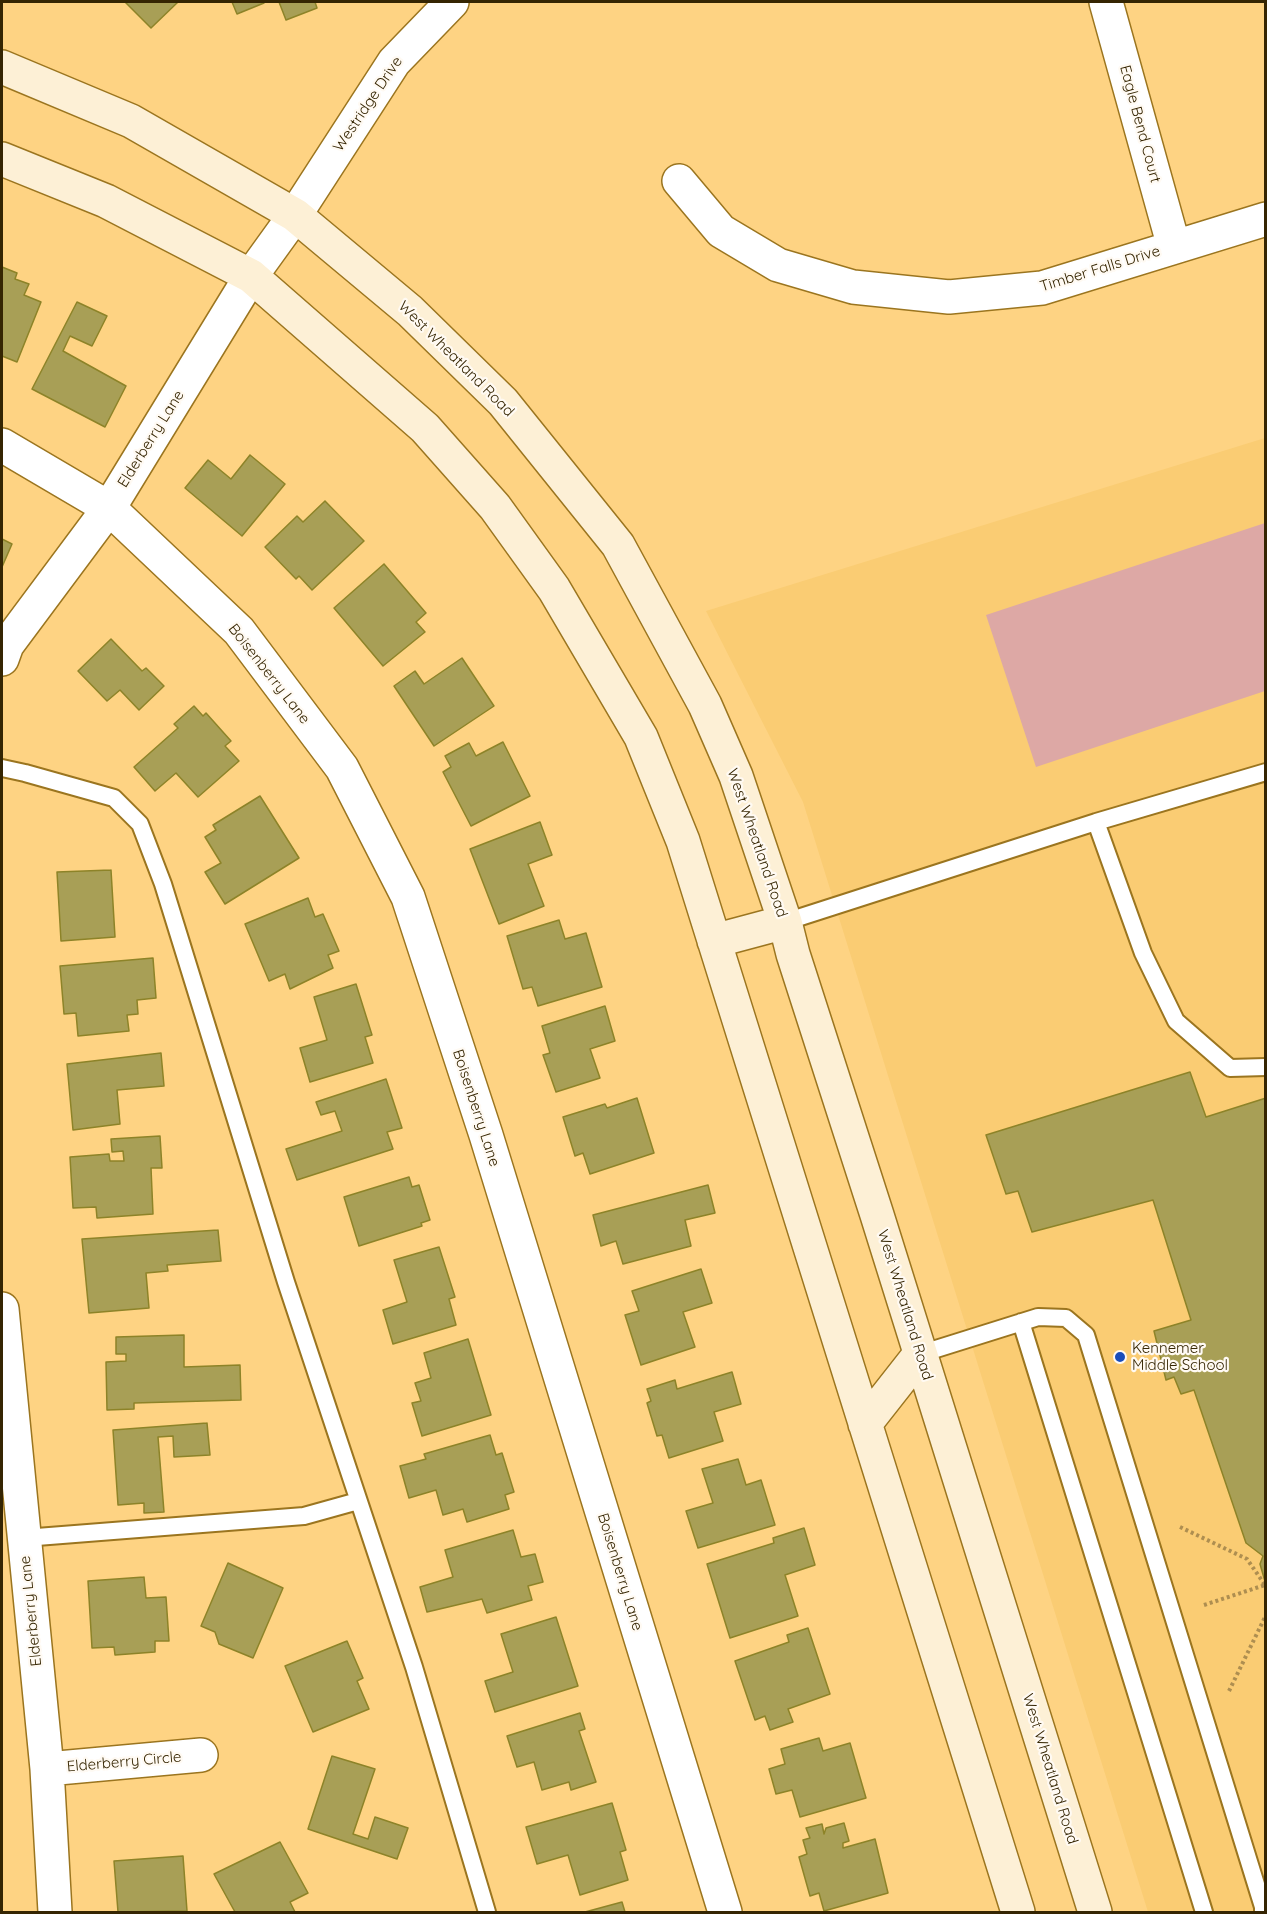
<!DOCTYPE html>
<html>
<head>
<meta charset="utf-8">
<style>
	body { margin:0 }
	#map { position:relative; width:1267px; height:1914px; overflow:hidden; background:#fed383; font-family:Quicksand,sans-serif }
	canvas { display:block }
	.frame { position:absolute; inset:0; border:3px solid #352502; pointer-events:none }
</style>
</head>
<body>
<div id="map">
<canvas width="1267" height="1914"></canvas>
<div class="frame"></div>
</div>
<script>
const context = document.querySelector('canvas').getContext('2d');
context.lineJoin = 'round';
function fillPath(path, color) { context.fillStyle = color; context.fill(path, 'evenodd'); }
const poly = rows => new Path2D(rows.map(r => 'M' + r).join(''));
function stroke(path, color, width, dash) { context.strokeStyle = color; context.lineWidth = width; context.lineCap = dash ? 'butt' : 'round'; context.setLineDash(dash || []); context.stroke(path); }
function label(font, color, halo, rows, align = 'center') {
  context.font = font + ' Quicksand,sans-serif'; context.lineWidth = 4.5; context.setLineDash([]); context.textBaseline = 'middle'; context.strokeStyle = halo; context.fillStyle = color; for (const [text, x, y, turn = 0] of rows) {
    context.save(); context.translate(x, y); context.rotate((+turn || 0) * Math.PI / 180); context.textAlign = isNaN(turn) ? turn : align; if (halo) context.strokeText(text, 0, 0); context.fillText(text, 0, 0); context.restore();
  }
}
const built = poly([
	[1265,438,1265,1912,1148,1912,803,802,706,611]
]);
const green = poly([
	[1265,523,1265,691,1036,767,986,615]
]);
const building = poly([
	[125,2,178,2,151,28,125,2],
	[232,2,263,2,264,3,237,14,232,2],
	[279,2,315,2,317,8,286,20,279,2],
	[2,267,17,273,15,279,29,284,24,295,41,302,17,362,2,356,2,267],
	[77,302,107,316,92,346,70,336,63,351,126,386,105,427,32,389,77,302],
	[250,455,285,484,242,536,185,488,208,460,231,479,250,455],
	[325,501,364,541,312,590,299,576,296,579,265,547,297,516,303,522,325,501],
	[2,539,12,544,2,567,2,539],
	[384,564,426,613,416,622,425,632,383,666,334,608,384,564],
	[111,639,142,671,146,668,164,686,139,710,120,690,107,701,78,671,111,639],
	[462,658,494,706,434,746,394,686,415,671,424,684,462,658],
	[194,706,203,716,206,713,231,741,225,746,239,761,198,797,176,773,155,791,134,767,178,728,174,724,194,706],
	[503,742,530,796,471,826,443,772,451,767,445,756,469,743,476,756,503,742],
	[260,796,299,858,225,904,205,872,221,863,205,837,216,830,213,825,260,796],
	[540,822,552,855,528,864,544,906,499,924,470,849,540,822],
	[111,870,115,937,61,941,57,872,111,870],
	[308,898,315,917,323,914,339,951,328,955,333,968,290,989,285,974,269,981,245,924,308,898],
	[559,920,565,939,586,933,602,987,538,1006,532,987,523,989,507,936,559,920],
	[153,958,156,998,137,1000,138,1014,127,1015,129,1031,78,1036,76,1013,64,1014,60,966,153,958],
	[356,984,372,1035,365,1037,373,1063,310,1082,300,1048,327,1040,314,997,356,984],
	[605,1006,615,1041,590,1049,600,1078,556,1092,543,1055,550,1053,542,1026,605,1006],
	[161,1053,164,1086,117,1090,120,1124,73,1130,67,1064,161,1053],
	[1190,1072,1206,1117,1266,1098,1266,1585,1260,1564,1263,1556,1246,1543,1194,1390,1181,1394,1174,1377,1166,1380,1154,1331,1191,1320,1153,1200,1032,1232,1018,1191,1006,1194,986,1135,1190,1072],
	[386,1079,402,1128,387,1132,393,1149,297,1180,286,1149,342,1131,335,1111,321,1115,316,1102,386,1079],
	[637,1098,654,1153,590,1174,583,1153,575,1156,563,1117,605,1104,607,1108,637,1098],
	[160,1136,162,1168,151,1168,153,1214,97,1218,96,1207,73,1208,70,1157,109,1154,110,1161,124,1161,123,1151,112,1152,111,1139,160,1136],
	[409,1177,412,1187,419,1185,430,1220,421,1223,422,1226,359,1246,344,1197,409,1177],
	[708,1185,715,1213,685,1220,691,1246,623,1264,616,1241,601,1246,593,1215,708,1185],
	[218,1230,221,1261,167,1265,168,1271,146,1273,149,1308,89,1313,82,1239,218,1230],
	[439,1247,455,1297,449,1299,456,1325,393,1344,383,1310,407,1302,394,1260,439,1247],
	[701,1269,712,1303,683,1312,695,1347,641,1365,625,1315,639,1311,632,1291,701,1269],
	[184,1335,184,1367,240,1365,241,1400,134,1403,134,1409,107,1410,106,1362,126,1361,126,1354,116,1354,116,1337,184,1335],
	[468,1339,491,1415,422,1436,412,1403,421,1401,415,1383,431,1378,424,1353,468,1339],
	[732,1372,741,1404,714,1412,723,1441,669,1458,662,1435,657,1436,647,1403,651,1401,647,1389,675,1380,677,1389,732,1372],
	[207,1423,210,1455,174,1457,173,1436,158,1437,164,1512,144,1513,144,1503,118,1505,113,1430,207,1423],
	[490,1435,496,1455,502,1453,514,1492,505,1495,509,1509,467,1522,463,1509,443,1515,436,1490,409,1498,400,1466,426,1459,424,1454,490,1435],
	[738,1459,746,1485,761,1480,775,1525,698,1548,686,1511,713,1503,702,1469,738,1459],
	[804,1528,815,1565,785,1575,798,1616,730,1638,707,1564,774,1543,773,1538,804,1528],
	[513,1530,521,1557,535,1554,543,1582,528,1586,532,1600,487,1613,482,1599,427,1612,420,1587,453,1577,445,1550,513,1530],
	[228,1563,283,1588,253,1658,219,1644,215,1632,201,1626,228,1563],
	[144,1577,146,1598,166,1597,169,1641,155,1641,155,1652,115,1655,114,1647,92,1648,88,1581,144,1577],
	[556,1617,578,1686,495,1712,485,1681,513,1672,501,1634,556,1617],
	[808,1628,830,1694,788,1709,793,1722,770,1730,765,1716,755,1720,735,1661,789,1642,787,1635,808,1628],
	[347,1641,363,1678,357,1681,369,1709,313,1732,285,1666,347,1641],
	[580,1713,585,1729,579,1731,596,1782,571,1790,569,1782,542,1790,534,1762,517,1767,507,1736,580,1713],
	[819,1738,823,1751,850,1743,866,1798,800,1817,792,1790,776,1794,769,1769,785,1764,781,1749,819,1738],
	[332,1756,375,1769,353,1834,368,1839,375,1817,408,1828,397,1859,308,1829,332,1756],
	[612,1803,626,1850,620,1852,628,1880,580,1895,568,1855,537,1864,526,1827,612,1803],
	[844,1823,849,1841,843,1843,843,1848,875,1839,888,1893,824,1911,819,1893,810,1896,799,1857,807,1854,803,1840,810,1838,806,1828,822,1824,824,1834,826,1828,844,1823],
	[280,1842,308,1893,290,1902,295,1912,235,1912,214,1874,280,1842],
	[183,1856,187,1911,118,1912,114,1861,183,1856],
	[622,1902,625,1912,585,1912,622,1902]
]);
const path = poly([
	[1180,1527,1247,1559,1265,1585,1266,1588],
	[1204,1605,1265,1585],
	[1229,1691,1266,1615]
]);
const lane = poly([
	[2,768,25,773,114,798,140,824,163,884,286,1282,414,1667,487,1912],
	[1096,822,1143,953,1176,1021,1230,1068,1266,1067],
	[785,922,1096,822,1266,772],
	[1021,1322,1204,1912],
	[920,1354,1038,1317,1066,1318,1086,1335,1263,1907,1263,1912],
	[24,1538,304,1516,358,1501]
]);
const street = poly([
	[1106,2,1174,247],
	[679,181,721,231,778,265,853,287,949,297,1042,288,1266,219],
	[2,445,109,508,239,631,342,768,408,897,486,1135,725,1912],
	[2,659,7,645,109,508,251,276,295,215,394,62,452,2],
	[2,1309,47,1769,55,1912],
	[47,1769,201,1755]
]);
const secondary = poly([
	[2,67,131,121,295,215,410,311,503,402,618,545,705,705,736,776,785,922,793,954,877,1215,1095,1912],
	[2,159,106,201,251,276,425,428,495,507,554,589,641,737,683,841,1018,1912],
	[714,941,785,922],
	[865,1424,920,1354]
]);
const markers = [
	[1120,1357,6,"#194dba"]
];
const streetNames = [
	["Westridge Drive",368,104,-56],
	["Eagle Bend Court",1140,124,75],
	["Timber Falls Drive",1100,269,-17],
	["West Wheatland Road",456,359,45],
	["Elderberry Lane",151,439,-58],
	["Boisenberry Lane",269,674,52],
	["West Wheatland Road",757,843,71],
	["Boisenberry Lane",476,1108,72],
	["West Wheatland Road",905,1305,73],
	["Boisenberry Lane",620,1572,73],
	["Elderberry Lane",31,1611,-96],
	["Elderberry Circle",124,1762,-5],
	["West Wheatland Road",1050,1769,73]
];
const poiNames = [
	["Kennemer",1132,1348],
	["Middle School",1132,1365]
];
fillPath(built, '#facc73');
fillPath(green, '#dda8a5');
fillPath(building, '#a89f56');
stroke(building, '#8d8328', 1.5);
stroke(lane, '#9b751f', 20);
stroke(street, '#9b751f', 36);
stroke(secondary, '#9b751f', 36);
stroke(path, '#ae8e50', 4, [3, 3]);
stroke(lane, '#fff', 16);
stroke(street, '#fff', 33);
stroke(secondary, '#fdf0d6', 33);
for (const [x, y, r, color] of markers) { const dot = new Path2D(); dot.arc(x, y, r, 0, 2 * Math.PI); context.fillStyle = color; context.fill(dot); stroke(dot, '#fffaf3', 2); }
label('15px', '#352502', '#fffaf3', streetNames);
label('15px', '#352502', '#fffaf3', poiNames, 'left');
</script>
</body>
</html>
